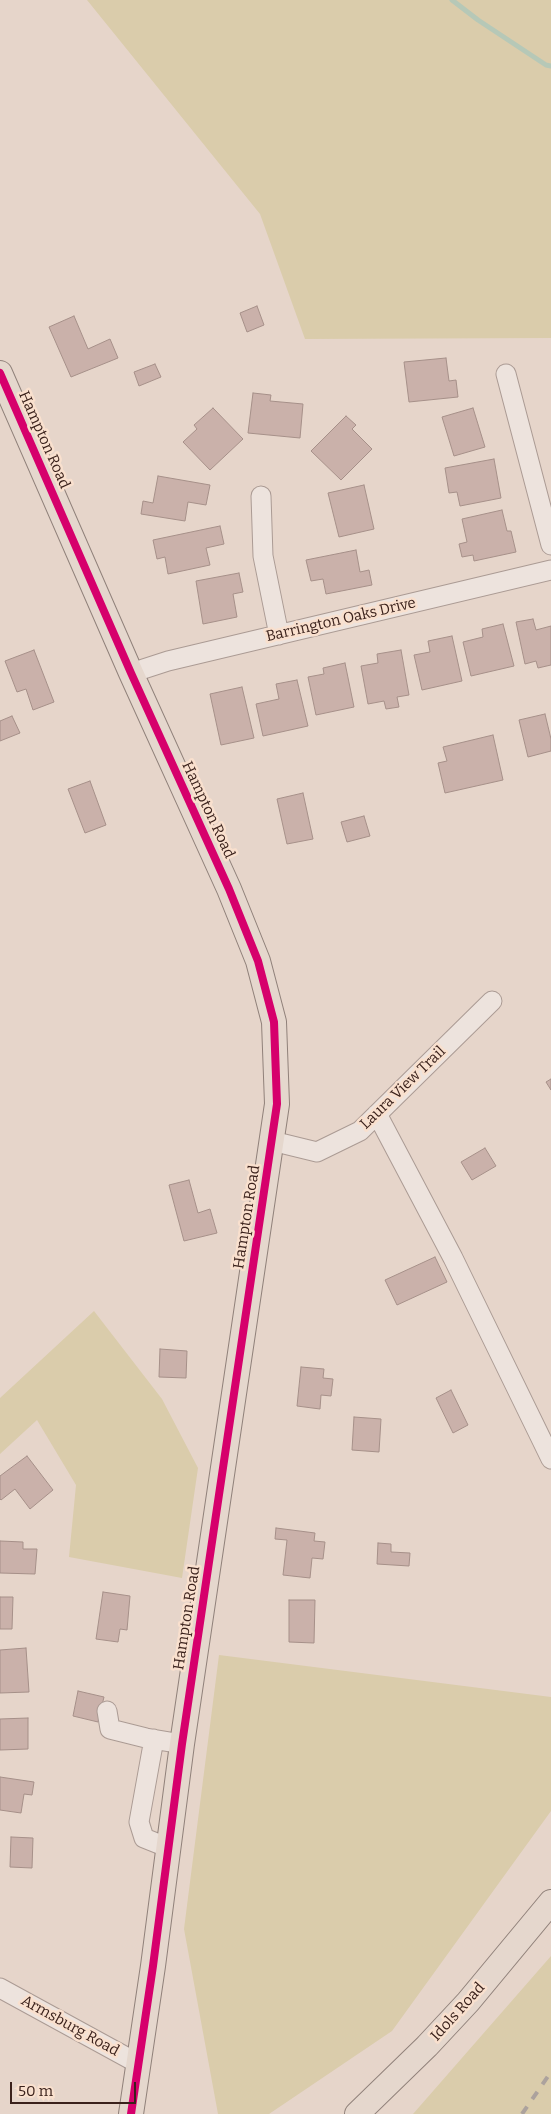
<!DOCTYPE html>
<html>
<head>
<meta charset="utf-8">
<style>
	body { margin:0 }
	#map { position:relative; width:551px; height:2114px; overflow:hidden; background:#e6d5ca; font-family:Bitter,serif }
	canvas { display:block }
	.scale { position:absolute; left:10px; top:2082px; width:126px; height:22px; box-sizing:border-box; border:2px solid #3a211b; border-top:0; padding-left:6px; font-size:15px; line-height:18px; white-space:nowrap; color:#3a211b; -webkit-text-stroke:4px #f9e0ce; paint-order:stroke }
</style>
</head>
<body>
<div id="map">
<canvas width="551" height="2114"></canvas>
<div class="scale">50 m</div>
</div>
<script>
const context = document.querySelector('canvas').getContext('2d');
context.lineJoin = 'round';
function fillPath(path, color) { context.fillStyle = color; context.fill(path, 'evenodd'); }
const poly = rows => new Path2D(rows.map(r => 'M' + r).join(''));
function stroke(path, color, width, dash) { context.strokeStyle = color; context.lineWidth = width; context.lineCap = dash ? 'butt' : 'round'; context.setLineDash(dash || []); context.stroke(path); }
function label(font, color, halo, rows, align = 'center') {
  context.font = font + ' Bitter,serif'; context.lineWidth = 5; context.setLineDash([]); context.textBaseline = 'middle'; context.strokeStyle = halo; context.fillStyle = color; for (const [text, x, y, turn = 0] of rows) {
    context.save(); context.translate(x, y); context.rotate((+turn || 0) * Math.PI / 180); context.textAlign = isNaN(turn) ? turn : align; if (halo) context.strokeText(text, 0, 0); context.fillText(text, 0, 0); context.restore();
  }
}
const green = poly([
	[87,0,551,0,551,338,305,339,260,214],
	[94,1311,162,1399,198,1468,182,1578,69,1557,76,1485,37,1420,0,1454,0,1398],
	[219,1655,551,1697,551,1811,392,2031,269,2114,218,2114,184,1929],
	[551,1956,551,2114,413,2114]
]);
const stream = poly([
	[452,0,478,20,546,65,551,66]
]);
const building = poly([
	[257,306,264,325,247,332,240,313,257,306],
	[74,316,88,349,110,339,118,358,71,377,49,327,74,316],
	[446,358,449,381,456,380,458,397,409,402,404,362,446,358],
	[155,364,161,377,139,386,134,372,155,364],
	[253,393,271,395,270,401,303,404,300,438,248,433,253,393],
	[213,408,243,439,210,470,183,442,197,429,194,425,213,408],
	[473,408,485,447,454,456,442,417,473,408],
	[346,416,356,425,352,429,372,449,341,480,311,451,346,416],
	[494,459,501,498,460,506,457,492,449,493,445,468,494,459],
	[158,476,210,485,206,505,188,502,185,521,141,514,143,501,153,503,158,476],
	[364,485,374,529,339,537,328,493,364,485],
	[502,510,507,531,511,531,516,552,474,561,473,555,462,557,459,544,467,542,462,519,502,510],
	[220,526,224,544,206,548,210,565,168,574,165,557,157,559,153,540,220,526],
	[356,550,360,572,369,570,372,585,326,594,323,579,311,581,306,560,356,550],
	[239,573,243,592,233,594,237,617,203,624,196,581,239,573],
	[533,619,536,630,551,626,551,665,538,668,536,661,525,664,516,622,533,619],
	[503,624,514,666,471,676,463,642,483,637,482,629,503,624],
	[452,636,462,681,422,690,414,655,430,652,428,641,452,636],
	[34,650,54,702,33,710,26,689,17,692,5,661,34,650],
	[401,650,409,695,397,697,399,707,386,709,384,701,368,704,361,666,378,663,377,654,401,650],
	[345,663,354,707,316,715,308,677,324,674,323,668,345,663],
	[297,680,308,726,263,736,256,704,279,699,276,684,297,680],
	[242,687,254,738,221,745,210,694,242,687],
	[545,714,551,739,551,751,528,757,519,720,545,714],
	[12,716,20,733,0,741,0,721,12,716],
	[493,735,503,780,445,793,438,763,447,761,443,747,493,735],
	[90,781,106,825,85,833,68,789,90,781],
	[303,793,313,839,287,844,277,799,303,793],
	[364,816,370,836,347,842,341,822,364,816],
	[551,1079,551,1090,546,1082,551,1079],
	[485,1148,496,1166,472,1180,461,1162,485,1148],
	[189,1180,198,1213,210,1209,217,1233,184,1241,169,1185,189,1180],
	[435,1257,447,1282,397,1305,385,1280,435,1257],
	[160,1349,187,1351,186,1378,159,1377,160,1349],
	[301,1367,324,1369,323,1378,333,1379,331,1396,321,1395,320,1409,297,1406,301,1367],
	[451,1390,468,1425,453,1433,436,1398,451,1390],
	[354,1417,381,1419,379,1452,352,1450,354,1417],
	[27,1456,53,1490,30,1509,15,1489,1,1500,0,1499,0,1476,27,1456],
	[276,1528,315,1533,314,1541,325,1542,323,1559,312,1558,310,1578,283,1575,287,1540,275,1539,276,1528],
	[0,1541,23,1542,23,1549,37,1549,35,1574,0,1573,0,1541],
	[378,1543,391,1544,391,1552,410,1553,409,1566,377,1564,378,1543],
	[103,1592,130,1596,127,1630,120,1629,118,1642,96,1639,103,1592],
	[0,1597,13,1597,12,1629,0,1629,0,1597],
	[289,1600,315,1600,314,1643,289,1642,289,1600],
	[26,1648,29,1692,0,1693,0,1650,26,1648],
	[78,1691,104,1697,98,1722,73,1716,78,1691],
	[28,1718,28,1749,0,1750,0,1719,28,1718],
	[0,1777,34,1782,32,1795,24,1794,21,1813,0,1810,0,1777],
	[11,1837,33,1838,32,1868,10,1867,11,1837]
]);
const minor = poly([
	[506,374,551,545],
	[261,496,263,556,279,635],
	[131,673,168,661,551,570],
	[377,1114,453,1258,551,1459],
	[272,1141,317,1152,360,1131,492,1001],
	[107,1711,110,1729,146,1738,182,1744],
	[154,1739,139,1822,144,1838,169,1848],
	[0,1988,139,2064]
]);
const major = poly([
	[0,373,131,673,229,889,258,961,274,1022,277,1104,182,1744,153,1966,131,2114],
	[357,2114,427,2046,468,2002,551,1902]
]);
const rail = poly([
	[522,2114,551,2072]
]);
const cycleway = poly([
	[0,373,131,673,229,889,258,961,274,1022,277,1104,182,1744,153,1966,131,2114]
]);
const streetNames = [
	["Hampton Road",44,440,66],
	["Barrington Oaks Drive",341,620,-13],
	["Hampton Road",208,810,65],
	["Laura View Trail",403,1088,-44],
	["Hampton Road",247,1217,-81],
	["Hampton Road",187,1618,-81],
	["Idols Road",458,2012,-48],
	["Armsburg Road",70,2026,29]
];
fillPath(green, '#daccab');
stroke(stream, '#b6c8b7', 5);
fillPath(building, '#cab1aa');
stroke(building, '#a69089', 1);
stroke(minor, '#ab9b94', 21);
stroke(major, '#90817a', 26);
stroke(minor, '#ede3dd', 19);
stroke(major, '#e5d7cd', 24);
stroke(rail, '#aca29d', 4, [9, 9]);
stroke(cycleway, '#d6006c', 8);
label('15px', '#3a211b', '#f9e0ce', streetNames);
</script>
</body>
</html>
